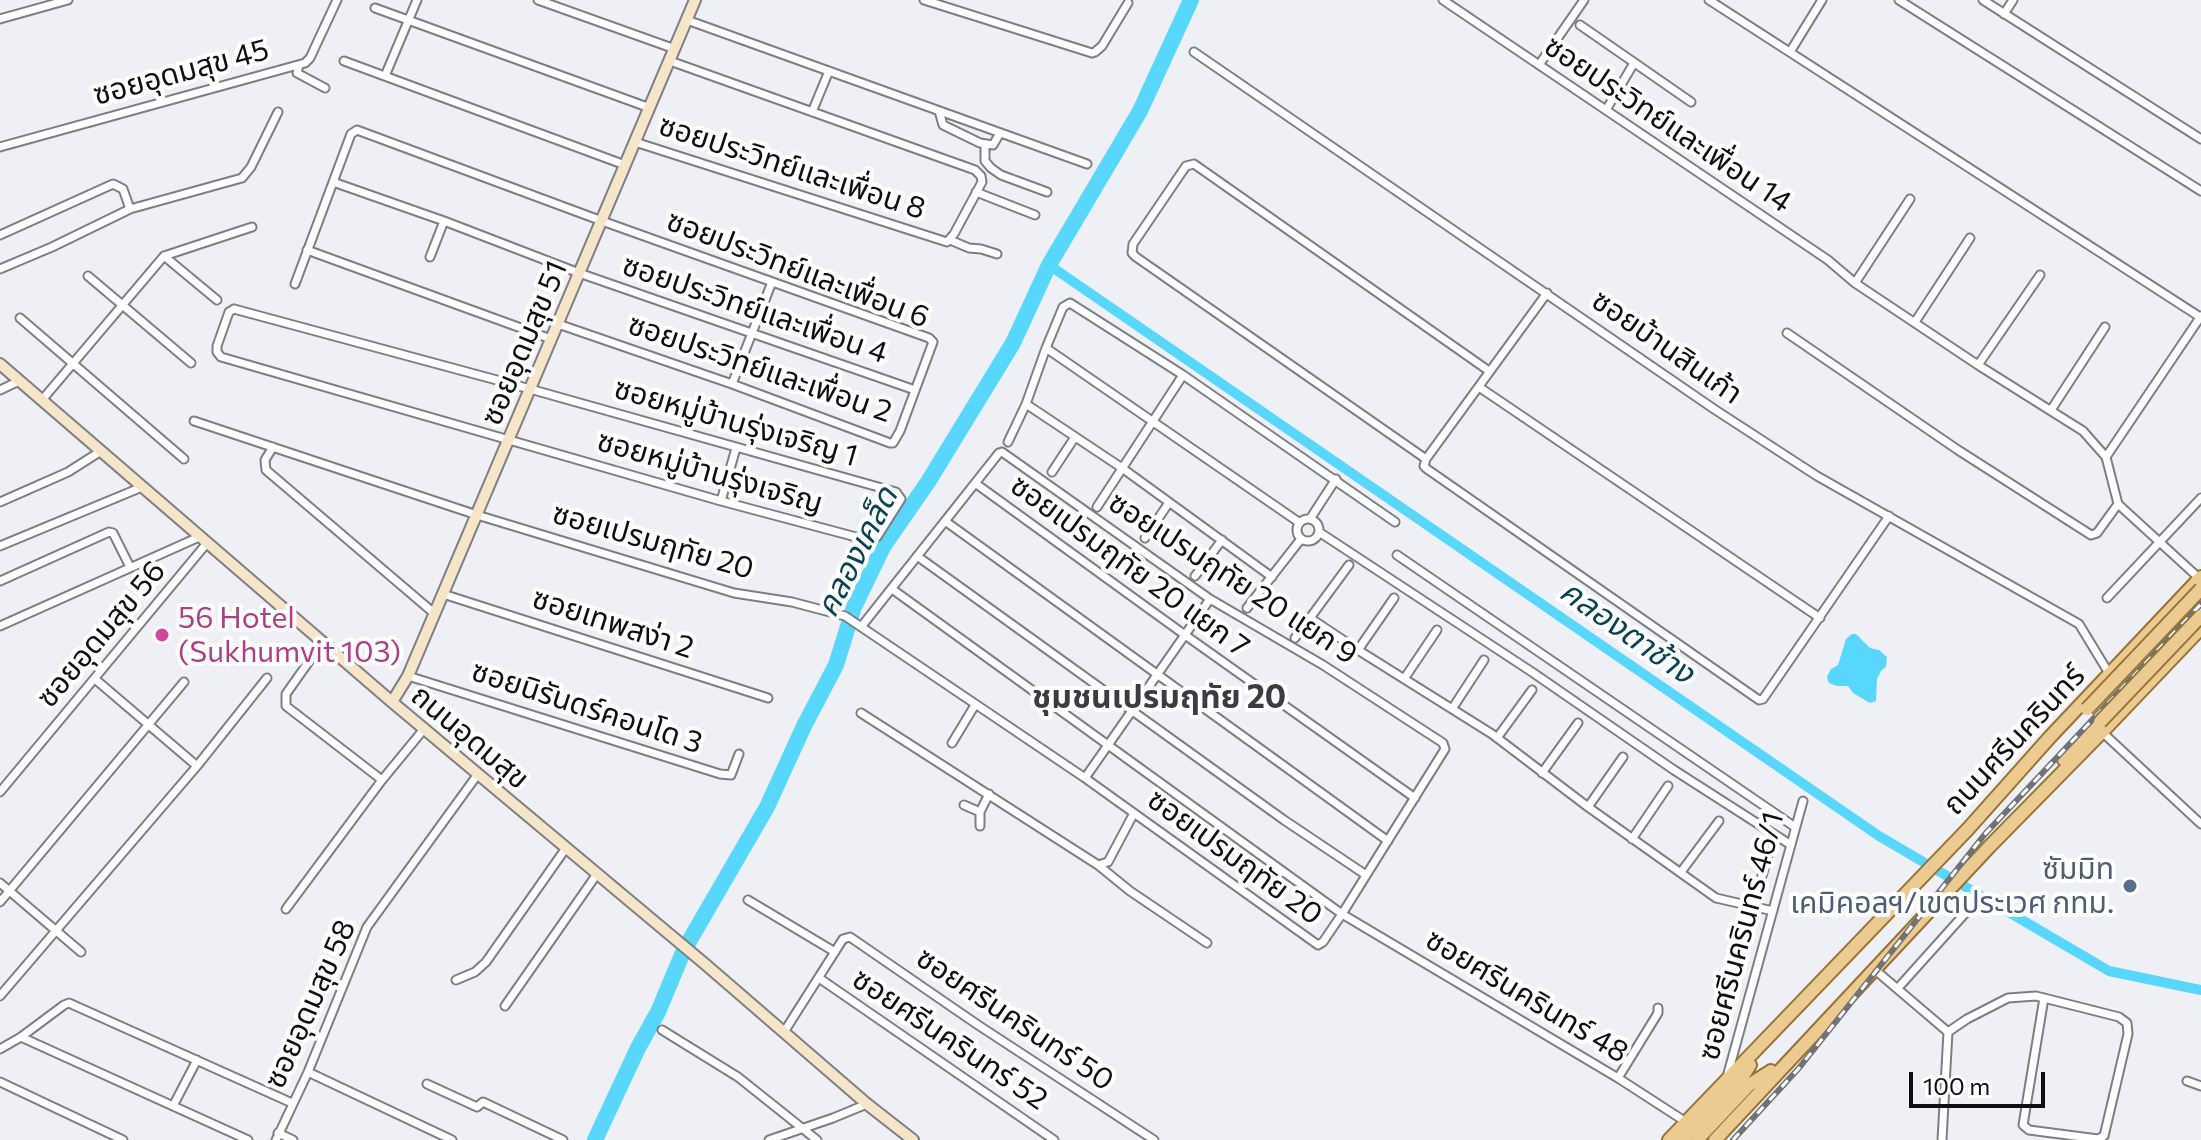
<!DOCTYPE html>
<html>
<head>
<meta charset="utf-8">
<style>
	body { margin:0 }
	#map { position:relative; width:2201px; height:1140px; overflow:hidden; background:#eef0f5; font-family:Commissioner,sans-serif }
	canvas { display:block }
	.scale { position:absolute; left:1909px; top:1072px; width:136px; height:36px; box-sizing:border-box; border:4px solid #0f0f11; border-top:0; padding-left:10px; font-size:24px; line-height:28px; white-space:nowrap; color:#0f0f11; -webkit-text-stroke:6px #fff; paint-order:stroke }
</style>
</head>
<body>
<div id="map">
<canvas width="2201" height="1140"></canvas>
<div class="scale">100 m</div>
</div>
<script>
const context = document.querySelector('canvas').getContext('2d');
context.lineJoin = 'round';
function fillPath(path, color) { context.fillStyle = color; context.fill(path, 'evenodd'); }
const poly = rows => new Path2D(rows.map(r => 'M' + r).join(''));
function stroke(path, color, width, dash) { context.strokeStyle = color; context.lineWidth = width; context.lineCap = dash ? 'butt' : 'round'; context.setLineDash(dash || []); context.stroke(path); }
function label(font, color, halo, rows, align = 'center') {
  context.font = font + ' Commissioner,"Noto Sans Thai",sans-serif'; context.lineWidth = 8; context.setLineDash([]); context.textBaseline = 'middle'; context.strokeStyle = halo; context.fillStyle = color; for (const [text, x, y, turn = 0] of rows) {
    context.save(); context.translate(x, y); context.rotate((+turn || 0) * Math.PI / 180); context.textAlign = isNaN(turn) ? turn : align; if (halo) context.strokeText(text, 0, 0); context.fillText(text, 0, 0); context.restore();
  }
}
const water = poly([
	[1852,634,1856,634,1870,648,1879,650,1887,657,1886,667,1881,671,1877,679,1876,701,1870,703,1853,693,1848,686,1837,686,1829,683,1827,677,1831,669,1838,665,1846,639]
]);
const canal = poly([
	[1049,265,1879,836,2109,971,2201,990]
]);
const river = poly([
	[595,1140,638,1048,658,1012,684,950,767,807,804,726,836,665,854,607,883,547,928,482,1013,343,1049,265,1140,111,1191,0]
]);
const street = poly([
	[538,0,675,49],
	[924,0,1092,53,1095,52,1102,46,1128,3],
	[1443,0,1828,260,1855,283,1978,365,2083,431,2106,457,2118,504,2200,579],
	[1709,0,2200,317],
	[1899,0,2201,191],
	[1983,0,2201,139],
	[375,8,650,108],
	[2004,14,2013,0],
	[0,19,68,0],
	[687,20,1087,164],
	[1580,25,1691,102],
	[1194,52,1714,409,1817,476,2079,624,2110,675],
	[1790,52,1822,0],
	[344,61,625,165],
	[299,65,297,73,325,88],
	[1539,65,1584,0],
	[385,76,417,0],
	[1606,110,1634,63],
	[939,111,943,125,980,143,993,145,1000,133],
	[812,112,829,71],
	[635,142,947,242,954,234,982,182,981,176,975,170,670,61],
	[985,145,985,161,991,168,1001,175,1047,192],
	[0,147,305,63,310,58,337,0],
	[333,182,444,221,579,273,915,390],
	[976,192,1035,215],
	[0,235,113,184,123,189,130,209],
	[950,240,969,248,981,249,997,254],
	[307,250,551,339],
	[164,256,217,300],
	[430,257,444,221],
	[0,269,52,247,130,209,242,178,251,167,278,112],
	[88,276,191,363],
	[1855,283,1910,199],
	[295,284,351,134,357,130,602,221,929,338,933,342,900,431,893,443,890,443,732,384,558,324],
	[234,309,530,389,896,492,901,499,877,537,871,541,721,501,221,357,217,352,217,346,229,312,234,309],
	[20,318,184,459],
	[1915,322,1970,238],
	[1787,333,1958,450,2091,535,2097,533,2118,504],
	[1046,348,1300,523],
	[1978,365,2040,275],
	[1489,371,1194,164,1186,166,1133,244,1132,253,1136,257,1426,459,1424,466,1427,469,1759,700,1763,699,1889,516],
	[732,384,772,282],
	[1479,387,1820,618],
	[0,390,19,381],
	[42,400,164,256,252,227],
	[1026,404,1122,468,1272,577],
	[2051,410,2105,327],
	[194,421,477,515,734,593,792,602,845,616,1085,778,1318,945,1323,942,1342,914,1445,749,1443,743,1323,665,1210,599,1002,452,999,453,861,627],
	[1008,442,1026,404,1046,348,1063,307,1070,303,1183,375,1395,522],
	[273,447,265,460,266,470,435,614],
	[2106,457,2201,316],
	[1426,459,1547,293],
	[1052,472,1075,437],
	[975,483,1185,635,1415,798],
	[721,501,736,448],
	[0,502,68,472,101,451],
	[1097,507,1183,375],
	[1310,519,1336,479],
	'1297 530a11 11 0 1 1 22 0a11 11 0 1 1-22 0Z',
	[945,521,1388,841],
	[1319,532,1532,672,1674,770,1791,845],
	[1145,538,1168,504],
	[0,546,142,487],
	[1397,555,1795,827],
	[917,556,1284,820,1366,875],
	[1349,565,1310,618,1358,650,1492,734,1588,807,1716,898,1773,911],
	[1195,576,1222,540],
	[0,581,109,532,113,533,130,567],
	[892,589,1342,914,1618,1078,1686,1122],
	[443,594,768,698],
	[2107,598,2201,498],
	[1247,608,1301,539],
	[0,626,199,537],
	[1295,638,1310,618],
	[322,643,286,694,286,706,382,780,424,729],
	[1358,650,1394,598],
	[408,676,720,774,731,775,739,754],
	[95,679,197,766,267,678],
	[1404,679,1437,630],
	[1452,709,1484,660],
	[861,713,1098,865,1108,862,1134,813],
	[2102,732,2201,824],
	[1497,738,1532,690],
	[952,743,975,705],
	[1542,773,1578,723],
	[1085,778,1210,599],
	[0,792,207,543],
	[964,805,980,812],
	[1588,807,1623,757],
	[980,826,980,812,989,794],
	[1632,839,1668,786],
	[1098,865,1130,891,1207,943],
	[1681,872,1719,821],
	[0,883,81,952],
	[748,900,835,952],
	[0,902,184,682],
	[1753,907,1769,852],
	[286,909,382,780],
	[1874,969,1948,1032,1942,1140],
	[819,978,1054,1140],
	[456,980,475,972,486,962,566,848],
	[1898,988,1969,909],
	[0,996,197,766],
	[505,1006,597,874],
	[662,1030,738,1077,817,1140],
	[784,1032,843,939,850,937,978,1025,1154,1140],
	[1948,1032,1967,1019,2008,998,2036,996,2044,998,2119,1017,2127,1023,2128,1034,2105,1132,2104,1136,2098,1139,2029,1130,2023,1125,2044,998],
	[21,1037,248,1140],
	[0,1049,21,1037,64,1005,69,1003,292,1103],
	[308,1072,452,1140],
	[1727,1077,1803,801],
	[1618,1078,1658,1013,1658,1008],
	[2187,1081,2201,1086],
	[0,1082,123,1140],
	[427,1084,477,1107,483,1102,563,1140],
	[173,1106,197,1060],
	[278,1133,293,1140],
	[276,1140,308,1072,367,927,478,774],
	[769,1140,833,1118,867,1104]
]);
const secondary = poly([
	[0,364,392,702,705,964,867,1104,913,1140],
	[392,702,408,676,695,0]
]);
const primary = poly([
	[2064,760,2100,722],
	[1669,1140,1968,829,2050,737,2201,577],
	[1682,1140,1741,1079,1750,1065],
	[1697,1140,1749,1085,1771,1071],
	[1715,1140,1989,847,2102,732,2201,628]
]);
const rail = poly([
	[1733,1140,1799,1068,1985,834,2201,604]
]);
const primaryBridge = poly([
	[2087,709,2201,589],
	[2100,722,2201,616]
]);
const markers = [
	[162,635,8,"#d1479c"],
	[2130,886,8,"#5c6f8a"]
];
const streetNames = [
	["ซอยอุดมสุข 45",181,72,-15],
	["ซอยประวิทย์และเพื่อน 14",1668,124,34],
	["ซอยประวิทย์และเพื่อน 8",792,167,18],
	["ซอยประวิทย์และเพื่อน 6",798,269,21],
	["ซอยประวิทย์และเพื่อน 4",755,309,19],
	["ซอยอุดมสุข 51",524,343,-67],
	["ซอยบ้านสินเก้า",1667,347,35],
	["ซอยประวิทย์และเพื่อน 2",760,368,19],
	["ซอยหมู่บ้านรุ่งเจริญ 1",736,422,16],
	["ซอยหมู่บ้านรุ่งเจริญ",710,472,16],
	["ซอยเปรมฤทัย 20",653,541,16],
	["ซอยเปรมฤทัย 20 แยก 7",1130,566,36],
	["ซอยเปรมฤทัย 20 แยก 9",1233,578,33],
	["ซอยเทพสง่า 2",613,623,18],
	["ซอยอุดมสุข 56",101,634,-50],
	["ซอยนิรันดร์คอนโด 3",587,707,18],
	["ถนนอุดมสุข",470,737,40],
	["ถนนศรีนครินทร์",2014,740,-47],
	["ซอยเปรมฤทัย 20",1235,857,36],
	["ซอยศรีนครินทร์ 46/1",1741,936,-75],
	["ซอยศรีนครินทร์ 48",1527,996,31],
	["ซอยอุดมสุข 58",310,1004,-66],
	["ซอยศรีนครินทร์ 50",1015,1019,34],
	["ซอยศรีนครินทร์ 52",950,1039,34]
];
const hotelNames = [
	["56 Hotel",178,618],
	["(Sukhumvit 103)",178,652]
];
const serviceNames = [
	["ซัมมิท",2114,869],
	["เคมิคอลฯ/เขตประเวศ กทม.",2114,903]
];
const waterNames = [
	["คลองเคล็ด",857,552,-63],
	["คลองตาช้าง",1627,632,35]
];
const neighbourhoodNames = [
	["ชุมชนเปรมฤทัย 20",1159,697]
];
fillPath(water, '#58d7fd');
stroke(canal, '#58d7fd', 10);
stroke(river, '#58d7fd', 16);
stroke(street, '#7e7f84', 11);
stroke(secondary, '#7e7f84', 14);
stroke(primary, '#977234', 16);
stroke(street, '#fff', 7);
stroke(secondary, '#f6e5c8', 10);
stroke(primary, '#eccb91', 12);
stroke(rail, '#717275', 6);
stroke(rail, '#fff', 3, [9]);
stroke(primaryBridge, '#977234', 16, []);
stroke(primaryBridge, '#eccb91', 12);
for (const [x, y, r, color] of markers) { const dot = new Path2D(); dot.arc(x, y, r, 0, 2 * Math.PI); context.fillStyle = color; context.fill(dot); stroke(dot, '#fff', 3); }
label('30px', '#0f0f11', '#fff', streetNames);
label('30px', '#b23c85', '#fff', hotelNames, 'left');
label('30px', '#4e5e75', '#fff', serviceNames, 'right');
label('italic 32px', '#0a4453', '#fff', waterNames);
label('bold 32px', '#3b3c41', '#fff', neighbourhoodNames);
</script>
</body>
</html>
